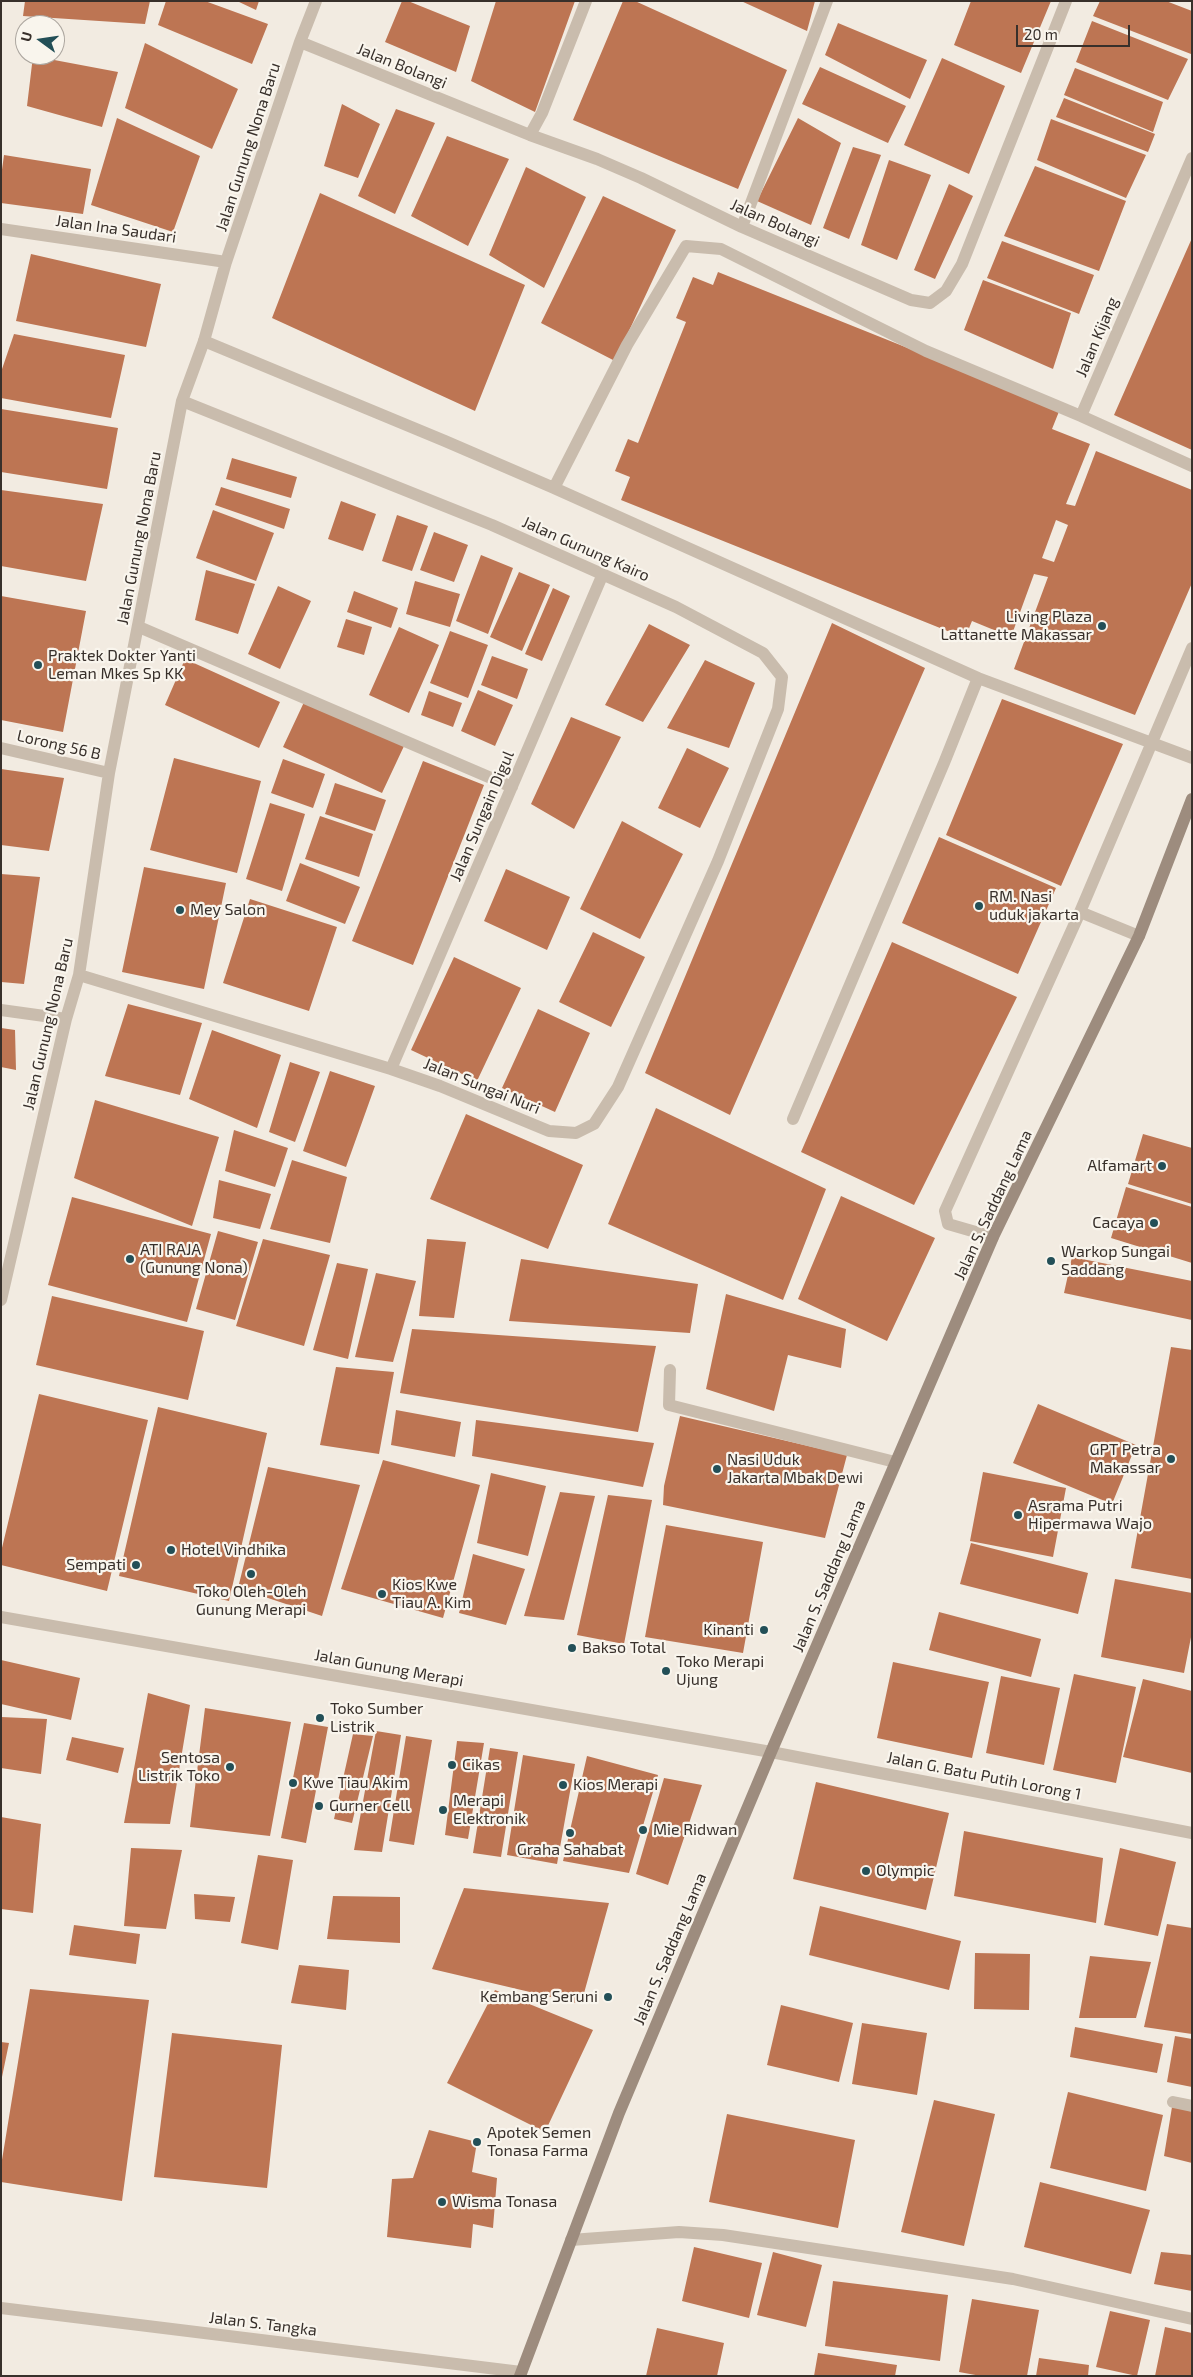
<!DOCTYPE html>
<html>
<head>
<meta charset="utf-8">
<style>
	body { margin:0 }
	#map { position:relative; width:1193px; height:2377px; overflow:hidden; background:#f2ebe1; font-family:"Exo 2",sans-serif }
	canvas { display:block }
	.frame { position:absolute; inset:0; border:2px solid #38302b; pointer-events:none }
	.north { position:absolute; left:15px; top:15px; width:50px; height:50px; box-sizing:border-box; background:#f9f5ed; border:1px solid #aca69f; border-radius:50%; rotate:284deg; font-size:14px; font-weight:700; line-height:20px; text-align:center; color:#38302b }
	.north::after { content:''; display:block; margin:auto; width:18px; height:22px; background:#234f57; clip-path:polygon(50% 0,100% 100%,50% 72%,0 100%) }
	.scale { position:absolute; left:1016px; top:25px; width:114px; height:22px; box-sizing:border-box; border:2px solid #38302b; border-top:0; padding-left:6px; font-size:15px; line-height:18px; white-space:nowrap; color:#38302b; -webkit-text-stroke:4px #f9f5ed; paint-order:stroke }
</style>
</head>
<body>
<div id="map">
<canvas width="1193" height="2377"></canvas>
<div class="frame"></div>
<div class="north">U</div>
<div class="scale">20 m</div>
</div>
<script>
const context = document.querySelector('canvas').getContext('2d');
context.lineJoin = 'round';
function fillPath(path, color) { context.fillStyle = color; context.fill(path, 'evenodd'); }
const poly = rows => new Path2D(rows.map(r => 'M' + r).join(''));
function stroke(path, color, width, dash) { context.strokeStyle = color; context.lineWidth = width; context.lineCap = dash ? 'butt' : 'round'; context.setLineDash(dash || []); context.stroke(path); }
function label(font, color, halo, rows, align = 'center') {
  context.font = font + ' "Exo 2",sans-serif'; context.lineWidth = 4.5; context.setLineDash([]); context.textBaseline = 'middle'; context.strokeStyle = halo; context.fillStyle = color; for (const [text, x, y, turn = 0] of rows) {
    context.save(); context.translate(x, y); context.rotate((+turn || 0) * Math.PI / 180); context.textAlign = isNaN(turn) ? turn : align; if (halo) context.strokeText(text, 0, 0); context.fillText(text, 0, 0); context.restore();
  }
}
const building = poly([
	[25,1,150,1,145,24,23,16],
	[166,1,205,1,268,24,252,64,158,25],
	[237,1,259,1,256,10],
	[402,1,408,1,470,26,456,72,385,42],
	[496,1,575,1,535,112,471,81],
	[623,1,635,1,787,70,738,189,573,120],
	[741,1,815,1,807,31],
	[971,1,1051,1,1021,73,954,45],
	[1100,1,1166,1,1192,11,1191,54,1093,16],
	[1092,21,1188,59,1168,100,1076,62],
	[838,23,927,60,910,99,825,55],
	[145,43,238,89,212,149,125,108],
	[33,56,118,72,102,127,27,106],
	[942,58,1005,86,969,174,904,145],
	[820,67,906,106,888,143,802,104],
	[1075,68,1163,102,1153,132,1064,95],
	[1064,98,1155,134,1148,152,1056,117],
	[342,104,380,124,358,178,324,166],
	[396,109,435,123,395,214,358,196],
	[117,118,200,156,173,232,91,205],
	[798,118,841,143,811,225,757,201],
	[1051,119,1146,155,1126,198,1037,160],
	[447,136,509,159,468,246,411,216],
	[853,147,881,155,849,239,823,228],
	[4,155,91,169,83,214,1,203,1,177],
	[889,160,931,175,897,260,861,245],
	[1035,166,1126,201,1099,271,1004,236],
	[526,167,586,197,544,288,489,255],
	[949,184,973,196,935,279,914,270],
	[320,193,525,285,475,411,272,318],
	[603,196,676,230,615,361,541,323],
	[1192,238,1192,450,1114,415],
	[1002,241,1094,275,1079,314,987,278],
	[31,254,161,284,146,347,16,321],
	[718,272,1060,409,1052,429,1090,444,1066,504,1075,506,1096,451,1192,490,1192,583,1135,715,1014,669,1048,577,1034,574,1011,637,972,621,965,638,621,500,630,477,615,471,628,439,638,443,686,322,676,318,693,277,713,285],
	[1056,520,1068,525,1054,562,1042,558],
	[983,280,1071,313,1053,369,964,330],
	[14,334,125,355,111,418,1,398,1,372],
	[1,409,118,428,107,489,1,472],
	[232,458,297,477,291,498,226,479],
	[221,487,290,509,284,529,215,505],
	[1,490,103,504,86,581,1,566],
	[341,501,376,514,363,551,328,539],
	[213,510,274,533,256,581,196,558],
	[397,515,428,526,412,571,382,561],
	[434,532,468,545,454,582,420,570],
	[481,555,513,568,488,634,456,621],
	[206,570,255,584,238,634,195,620],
	[519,572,550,585,522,651,490,637],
	[415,581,460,594,450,627,406,614],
	[278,586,311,601,280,669,248,654],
	[553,588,570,596,542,661,525,654],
	[354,591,398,608,391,628,347,612],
	[1,596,86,611,63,732,1,720],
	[346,619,372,627,364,655,337,647],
	[832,623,925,668,730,1115,645,1073],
	[649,624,690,645,643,722,605,705],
	[399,627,439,645,409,713,369,695],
	[450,631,488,645,468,698,430,683],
	[492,656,528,669,517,699,481,685],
	[185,659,280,702,259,748,165,705],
	[705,660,755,683,729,748,667,728],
	[478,690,513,705,495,746,461,731],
	[429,691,462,703,453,727,421,715],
	[1002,699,1123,744,1061,886,946,835],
	[305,700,404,746,382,793,283,747],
	[571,717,621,737,574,829,531,804],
	[687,748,729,768,700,828,658,808],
	[174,758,261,781,237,873,150,850],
	[283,759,325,774,313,808,271,793],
	[423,761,484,785,413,965,352,941],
	[1,769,64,778,49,851,1,845],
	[335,783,386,800,375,831,325,814],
	[270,803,305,814,282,891,246,879],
	[320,816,373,834,359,877,305,859],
	[622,821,683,854,640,939,580,909],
	[939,837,1056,888,1018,974,902,923],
	[300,863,360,887,345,924,286,901],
	[144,867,226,883,204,989,122,972],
	[506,869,570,897,547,950,484,921],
	[1,874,40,877,24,984,1,982],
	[250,899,337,927,309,1011,223,983],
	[593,932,645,957,611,1027,559,1002],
	[892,942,1017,997,914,1205,801,1152],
	[454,957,521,988,477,1081,411,1050],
	[128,1004,202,1023,180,1095,105,1076],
	[538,1009,590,1033,555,1112,502,1088],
	[1,1028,15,1030,16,1070,1,1067],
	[212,1030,281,1055,257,1128,189,1099],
	[290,1062,320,1072,295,1142,269,1132],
	[330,1071,375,1086,346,1167,303,1151],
	[95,1100,219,1137,192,1226,74,1178],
	[656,1108,826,1189,783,1300,608,1224],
	[466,1114,583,1165,548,1249,430,1199],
	[234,1130,288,1148,275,1187,225,1171],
	[1143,1134,1192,1148,1192,1204,1128,1184],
	[292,1160,347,1177,330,1243,270,1229],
	[219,1180,271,1194,260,1229,213,1218],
	[1126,1187,1192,1207,1192,1263,1111,1238],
	[841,1196,935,1238,887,1341,798,1299],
	[72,1197,211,1234,187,1322,48,1285],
	[218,1231,258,1242,235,1320,196,1309],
	[263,1239,330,1255,304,1346,236,1326],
	[427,1239,466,1242,454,1318,419,1316],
	[1072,1257,1192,1281,1192,1320,1064,1293],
	[521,1259,698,1284,690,1333,509,1321],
	[337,1263,368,1269,348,1359,313,1350],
	[376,1273,416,1281,393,1362,355,1357],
	[726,1294,846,1329,841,1368,788,1355,774,1411,706,1389],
	[52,1296,204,1331,188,1400,36,1365],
	[412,1329,656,1346,638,1432,400,1393],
	[1171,1347,1192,1350,1192,1579,1131,1568],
	[336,1367,394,1372,379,1454,320,1445],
	[39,1394,148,1420,107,1591,1,1565,1,1552],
	[1038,1404,1136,1445,1112,1504,1013,1463],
	[158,1407,267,1433,229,1601,119,1576],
	[396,1410,461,1422,455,1457,391,1445],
	[680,1416,847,1455,825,1538,663,1505,664,1486],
	[476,1420,654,1443,643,1487,472,1456],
	[383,1460,480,1485,443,1618,341,1589],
	[268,1467,360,1485,322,1616,238,1588],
	[983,1472,1066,1488,1053,1557,970,1541],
	[491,1473,546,1486,528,1556,477,1543],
	[560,1492,595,1496,564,1620,524,1616],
	[608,1495,652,1500,624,1644,577,1635],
	[666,1525,763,1542,743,1653,645,1637],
	[971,1543,1088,1573,1078,1614,960,1584],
	[473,1554,525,1569,506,1625,459,1613],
	[1115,1579,1192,1593,1192,1632,1184,1673,1101,1657],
	[939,1612,1041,1639,1031,1677,929,1650],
	[1,1660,80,1678,71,1720,1,1704],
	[893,1662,989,1682,972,1758,877,1738],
	[1074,1674,1136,1687,1116,1783,1053,1770],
	[1001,1676,1060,1688,1044,1765,986,1753],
	[1143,1679,1192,1691,1192,1773,1123,1757],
	[148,1693,190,1705,170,1824,124,1823],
	[205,1708,291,1722,270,1836,190,1827],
	[1,1717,47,1719,41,1774,1,1768],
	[304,1723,328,1727,306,1843,281,1838],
	[376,1731,401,1735,382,1852,354,1850],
	[353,1734,373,1736,352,1823,334,1819],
	[406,1736,432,1740,414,1845,389,1841],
	[72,1737,124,1748,118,1773,66,1760],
	[457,1741,484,1743,468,1839,445,1835],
	[490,1748,518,1752,501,1857,473,1853],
	[523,1755,575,1764,557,1864,507,1855],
	[587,1756,658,1775,629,1873,563,1861],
	[664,1778,702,1785,668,1885,636,1874],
	[816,1782,949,1813,926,1910,793,1879],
	[1,1817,41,1824,33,1913,1,1909],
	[964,1831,1103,1858,1096,1923,954,1896],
	[131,1848,182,1850,166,1929,124,1926],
	[1120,1848,1176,1862,1158,1936,1104,1925],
	[258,1855,293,1860,278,1950,241,1943],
	[464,1888,609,1903,581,2004,432,1969],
	[194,1894,235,1897,230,1922,195,1919],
	[333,1896,400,1897,400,1943,327,1939],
	[820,1906,961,1941,949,1990,809,1955],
	[1167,1924,1192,1928,1192,2034,1144,2027],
	[74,1925,140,1934,136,1964,69,1955],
	[975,1953,1030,1954,1029,2010,974,2009],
	[1090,1956,1151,1962,1136,2018,1079,2018],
	[299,1965,349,1970,346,2010,291,2003],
	[30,1989,149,2000,122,2201,1,2182,1,2166],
	[495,1990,593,2030,545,2132,447,2083],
	[781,2005,853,2023,839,2082,767,2065],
	[862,2023,927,2033,917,2095,852,2084],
	[1075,2027,1163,2044,1157,2073,1070,2057],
	[172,2033,282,2045,267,2188,154,2177],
	[1175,2036,1192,2039,1192,2087,1167,2082],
	[1,2042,9,2043,2,2077,1,2077],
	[1068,2092,1163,2115,1146,2191,1050,2168],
	[934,2100,995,2114,964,2246,901,2232],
	[1172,2107,1192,2111,1192,2163,1164,2156],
	[727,2114,855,2140,838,2228,709,2202],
	[429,2130,477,2142,472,2172,497,2178,493,2228,473,2224,471,2248,387,2237,392,2179,413,2178],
	[1040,2182,1150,2210,1131,2274,1024,2247],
	[694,2247,762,2263,749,2318,682,2301],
	[773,2252,822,2265,806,2327,757,2315],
	[1161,2252,1192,2255,1192,2291,1154,2284],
	[833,2281,948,2295,940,2361,825,2346],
	[972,2299,1039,2310,1027,2376,981,2376,959,2372],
	[1110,2311,1150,2320,1137,2376,1096,2367],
	[1165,2327,1192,2333,1192,2376,1155,2376],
	[657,2328,724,2343,717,2376,646,2376],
	[818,2353,897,2365,895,2376,814,2376],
	[1039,2358,1089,2365,1088,2376,1036,2376]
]);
const service = poly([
	[1192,158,1081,416,1192,466],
	[204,341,445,441,554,488,627,345,686,246,721,249,926,351,1081,416],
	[554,488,978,678],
	[1080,912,1139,936],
	[793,1119,944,763,978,678,1192,758],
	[993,1237,948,1224,945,1211,1080,912,1192,648],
	[670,1370,669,1405,895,1462]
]);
const minor = poly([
	[300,42,530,135,597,159,641,178,742,227,911,300,930,303,946,291,962,264,1066,1],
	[530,135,542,113,586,1],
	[742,227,827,1],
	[1,229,226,262],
	[139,627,512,787],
	[1,748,109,773],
	[79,975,391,1069,440,1086,549,1131,576,1133,594,1124,618,1087,718,861,778,709,782,677,763,653,676,607,492,525,182,401],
	[1,1010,66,1019],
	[391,1069,602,576],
	[1,1300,66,1019,79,975,109,773,182,401,204,341,226,262,300,42,316,1],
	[1,1617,771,1752,1192,1833],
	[1173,2102,1192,2106],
	[571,2240,679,2232,723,2235,1013,2279,1192,2319],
	[1,2308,521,2372]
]);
const secondary = poly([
	[520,2376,619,2113,771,1752,993,1237,1139,936,1192,799]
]);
const markers = [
	[1102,626,5,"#234f57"],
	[38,665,5,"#234f57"],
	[979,906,5,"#234f57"],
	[180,910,5,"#234f57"],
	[1162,1166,5,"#234f57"],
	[1154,1223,5,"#234f57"],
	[130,1259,5,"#234f57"],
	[1051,1261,5,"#234f57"],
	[1171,1459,5,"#234f57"],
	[717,1469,5,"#234f57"],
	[1018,1515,5,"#234f57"],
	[171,1550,5,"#234f57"],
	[136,1565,5,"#234f57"],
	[251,1574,5,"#234f57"],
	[382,1594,5,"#234f57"],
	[764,1630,5,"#234f57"],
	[572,1648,5,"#234f57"],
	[666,1671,5,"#234f57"],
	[320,1718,5,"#234f57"],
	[452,1765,5,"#234f57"],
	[230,1767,5,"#234f57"],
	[293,1783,5,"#234f57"],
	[563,1785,5,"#234f57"],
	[319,1806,5,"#234f57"],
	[443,1810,5,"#234f57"],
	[643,1830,5,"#234f57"],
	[570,1833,5,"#234f57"],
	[866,1871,5,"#234f57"],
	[608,1997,5,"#234f57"],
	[477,2142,5,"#234f57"],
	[442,2202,5,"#234f57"]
];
const streetNames = [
	["Jalan Bolangi",402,66,22],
	["Jalan Gunung Nona Baru",248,147,-72],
	["Jalan Bolangi",775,223,24],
	["Jalan Ina Saudari",116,229,8],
	["Jalan Kijang",1097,337,-67],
	["Jalan Gunung Nona Baru",139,538,-79],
	["Jalan Gunung Kairo",586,549,24],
	["Lorong 56 B",59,745,13],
	["Jalan Sungain Digul",482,816,-67],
	["Jalan Gunung Nona Baru",48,1024,-77],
	["Jalan Sungai Nuri",482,1086,22],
	["Jalan S. Saddang Lama",993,1205,-65],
	["Jalan S. Saddang Lama",829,1576,-67],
	["Jalan Gunung Merapi",389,1668,10],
	["Jalan G. Batu Putih Lorong 1",984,1776,11],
	["Jalan S. Saddang Lama",670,1949,-67],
	["Jalan S. Tangka",263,2324,7]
];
const poiNames = [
	["Living Plaza",1092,617,"right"],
	["Lattanette Makassar",1092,635,"right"],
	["Praktek Dokter Yanti",48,656],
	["Leman Mkes Sp KK",48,674],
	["RM. Nasi",989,897],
	["uduk jakarta",989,915],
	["Mey Salon",190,910],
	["Alfamart",1152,1166,"right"],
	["Cacaya",1144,1223,"right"],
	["ATI RAJA",140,1250],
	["(Gunung Nona)",140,1268],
	["Warkop Sungai",1061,1252],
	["Saddang",1061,1270],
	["GPT Petra",1161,1450,"right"],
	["Makassar",1161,1468,"right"],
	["Nasi Uduk",727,1460],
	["Jakarta Mbak Dewi",727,1478],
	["Asrama Putri",1028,1506],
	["Hipermawa Wajo",1028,1524],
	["Hotel Vindhika",181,1550],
	["Sempati",126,1565,"right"],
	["Kios Kwe",392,1585],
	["Tiau A. Kim",392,1603],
	["Toko Oleh-Oleh",251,1592,"center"],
	["Gunung Merapi",251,1610,"center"],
	["Kinanti",754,1630,"right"],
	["Bakso Total",582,1648],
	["Toko Merapi",676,1662],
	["Ujung",676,1680],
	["Toko Sumber",330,1709],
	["Listrik",330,1727],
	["Sentosa",220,1758,"right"],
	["Listrik Toko",220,1776,"right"],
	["Cikas",462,1765],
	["Kwe Tiau Akim",303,1783],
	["Kios Merapi",573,1785],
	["Merapi",453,1801],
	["Elektronik",453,1819],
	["Gurner Cell",329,1806],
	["Mie Ridwan",653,1830],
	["Graha Sahabat",570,1850,"center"],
	["Olympic",876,1871],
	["Kembang Seruni",598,1997,"right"],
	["Apotek Semen",487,2133],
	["Tonasa Farma",487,2151],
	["Wisma Tonasa",452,2202]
];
fillPath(building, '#bd7553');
stroke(service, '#c9bcad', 12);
stroke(minor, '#c9bcad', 12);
stroke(secondary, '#9d8c7e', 12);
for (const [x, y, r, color] of markers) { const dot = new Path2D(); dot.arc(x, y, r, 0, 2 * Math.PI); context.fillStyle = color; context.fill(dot); stroke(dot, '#f9f5ed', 2); }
label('16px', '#38302b', '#f9f5ed', streetNames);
label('16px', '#38302b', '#f9f5ed', poiNames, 'left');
</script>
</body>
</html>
